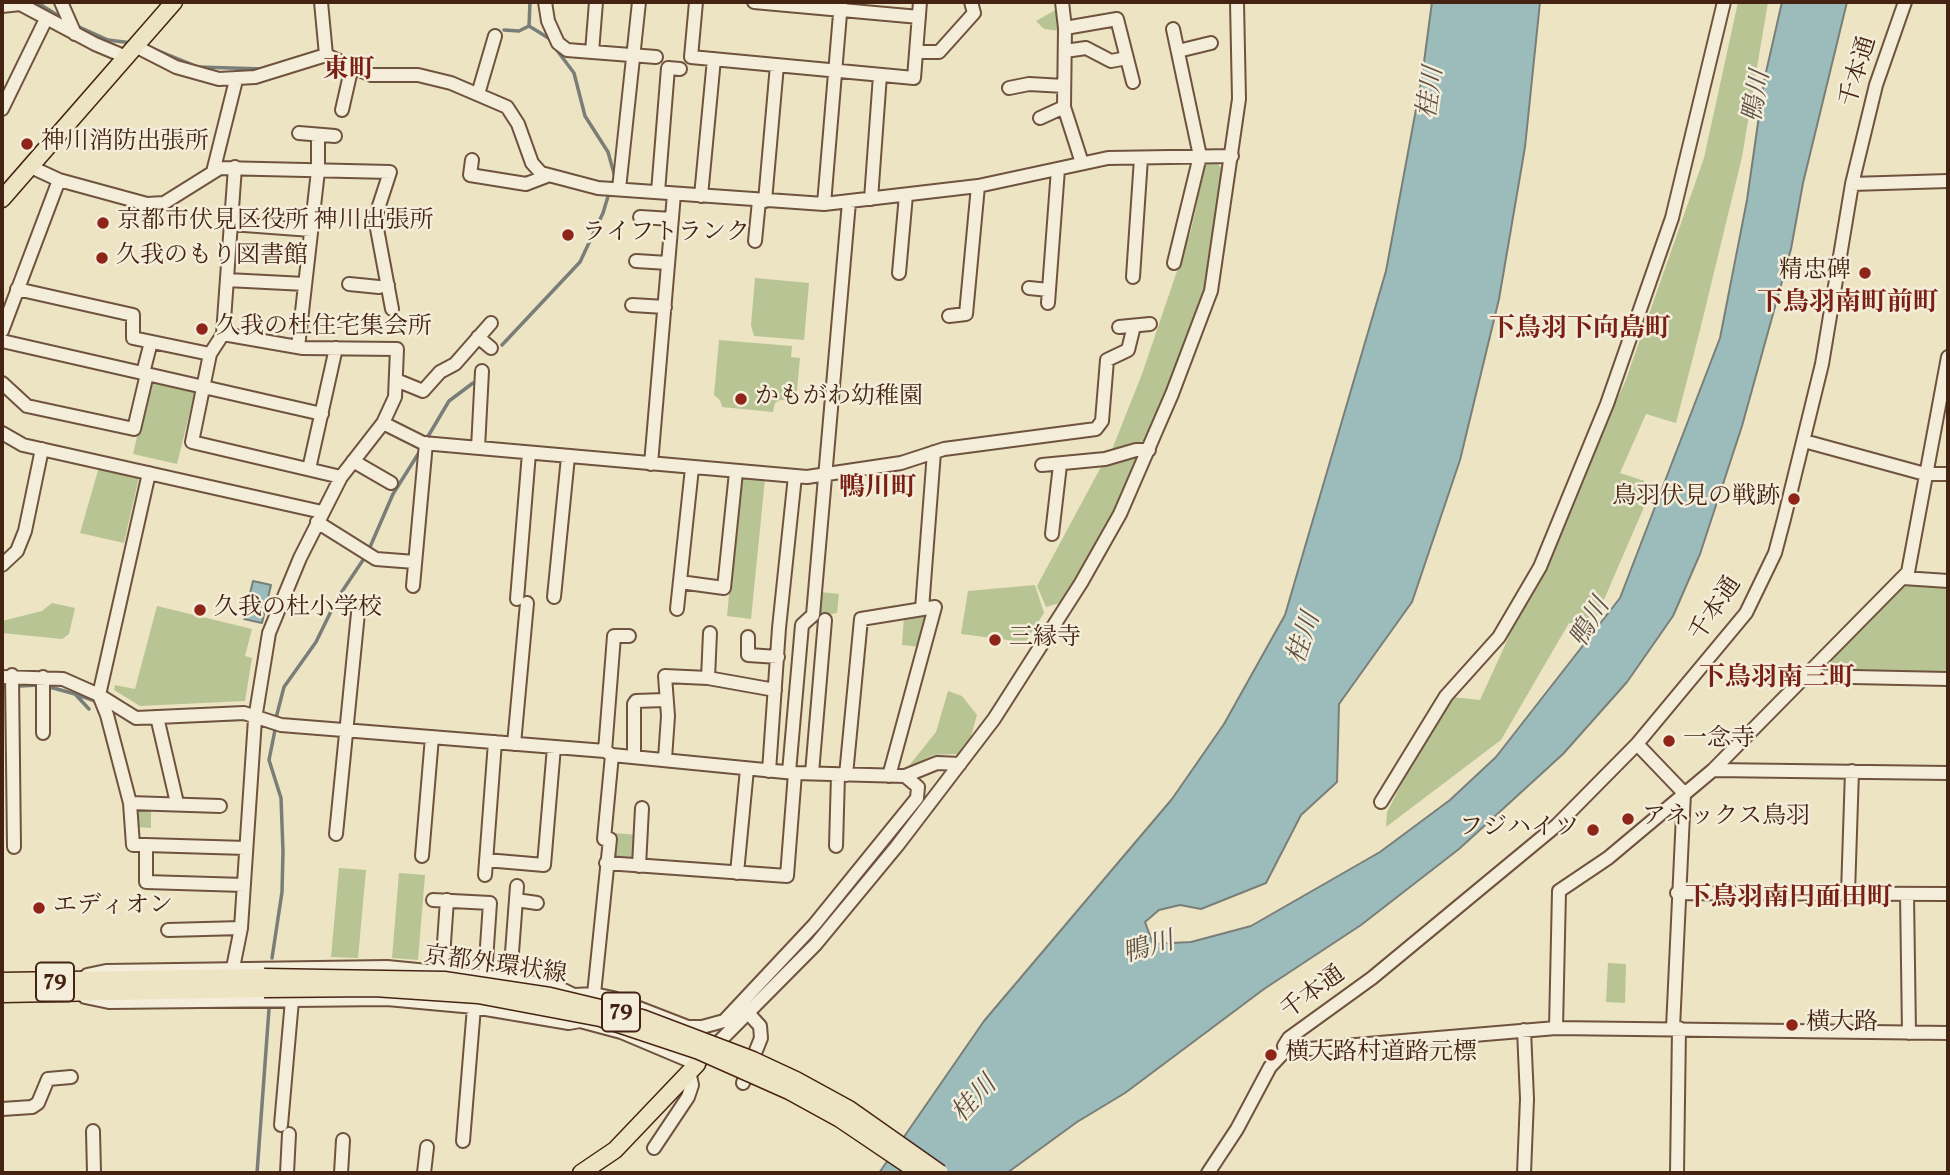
<!DOCTYPE html>
<html>
<head>
<meta charset="utf-8">
<style>
	body { margin:0 }
	#map { position:relative; width:1950px; height:1175px; overflow:hidden; background:#ede4c4; font-family:Vollkorn,serif }
	canvas { display:block }
	.frame { position:absolute; inset:0; border:4px solid #452312; pointer-events:none }
</style>
</head>
<body>
<div id="map">
<canvas width="1950" height="1175"></canvas>
<div class="frame"></div>
</div>
<script>
const context = document.querySelector('canvas').getContext('2d');
context.lineJoin = 'round';
function fillPath(path, color) { context.fillStyle = color; context.fill(path, 'evenodd'); }
const poly = rows => new Path2D(rows.map(r => 'M' + r).join(''));
function stroke(path, color, width, dash) { context.strokeStyle = color; context.lineWidth = width; context.lineCap = dash ? 'butt' : 'round'; context.setLineDash(dash || []); context.stroke(path); }
function label(font, color, halo, rows, align = 'center') {
  context.font = font + ' Vollkorn,"Noto Serif JP",serif'; context.lineWidth = 5; context.setLineDash([]); context.textBaseline = 'middle'; context.strokeStyle = halo; context.fillStyle = color; for (const [text, x, y, turn = 0] of rows) {
    context.save(); context.translate(x, y); context.rotate((+turn || 0) * Math.PI / 180); context.textAlign = isNaN(turn) ? turn : align; if (halo) context.strokeText(text, 0, 0); context.fillText(text, 0, 0); context.restore();
  }
}
const green = poly([
	[1738,2,1768,2,1742,157,1700,330,1676,423,1646,414,1620,473,1654,484,1590,632,1569,623,1501,740,1386,827,1387,812,1434,721,1453,697,1480,700,1625,382,1704,158],
	[1057,9,1061,31,1044,29,1036,21],
	[1206,162,1218,164,1224,171,1207,286,1151,435,1143,441,1111,452,1142,374,1191,230],
	[755,278,809,283,804,340,754,336,751,325],
	[719,340,792,346,791,357,800,358,796,401,780,400,775,403,773,412,722,407,720,400,714,395],
	[151,377,196,387,177,464,133,454],
	[1136,457,1140,461,1105,531,1063,602,1046,607,1037,586,1102,465],
	[99,467,139,477,124,543,80,533],
	[740,477,765,479,751,619,727,616],
	[1035,585,1044,613,1023,646,1015,646,1015,641,961,634,968,591],
	[1905,585,1948,587,1948,676,1816,674,1894,590],
	[820,592,839,594,837,613,819,616],
	[52,603,75,608,69,634,62,639,2,633,2,621,42,611],
	[157,606,252,629,245,656,252,658,245,701,140,706,114,690,115,685,135,689],
	[924,614,928,618,921,647,902,645,904,616],
	[948,691,962,696,977,715,969,743,960,754,933,755,908,767,936,732],
	[137,807,151,808,151,828,135,827,132,813],
	[615,833,638,835,637,860,619,859,613,854],
	[339,868,366,870,358,958,331,957],
	[399,873,425,875,418,960,392,958],
	[1608,963,1626,964,1625,1003,1606,1002]
]);
const water = poly([
	[1432,2,1540,2,1525,147,1499,299,1460,460,1412,602,1339,704,1337,782,1301,815,1266,883,1201,909,1180,905,1159,910,1145,922,1153,944,1191,942,1251,926,1380,852,1450,800,1496,757,1620,598,1720,338,1747,200,1764,81,1782,2,1847,2,1803,183,1791,249,1742,426,1700,554,1673,616,1627,682,1563,754,1459,849,1361,925,1264,989,1125,1093,1077,1122,1007,1173,879,1173,984,1021,1172,799,1224,724,1285,615,1386,271,1422,77,1432,2],
	[253,581,271,585,262,623,244,619,253,581]
]);
const stream = poly([
	[36,2,64,19],
	[530,2,529,26,550,39],
	[77,26,108,40,132,43],
	[504,30,519,31,529,26],
	[144,45,198,67,264,69],
	[556,49,574,73,585,116,608,152,615,177,611,186],
	[502,345,580,262,603,213,609,193],
	[427,438,449,401,473,383],
	[46,686,75,694,89,709],
	[2,687,39,685],
	[75,694,98,702],
	[276,718,284,687,316,642,337,599,367,554,393,494,420,451],
	[198,721,245,719],
	[272,958,282,892,283,851,281,798,269,760,275,730],
	[257,1173,269,1009]
]);
const minor = poly([
	[61,2,75,34],
	[321,2,326,55],
	[545,2,548,21,558,43,567,50,656,57],
	[696,2,691,57,914,78,920,2],
	[754,2,919,17],
	[1062,2,1065,28,1064,107,1082,163],
	[2,6,20,4,95,44,126,57],
	[1065,28,1117,19,1133,82],
	[1173,29,1200,156,1174,263],
	[135,46,176,67,219,79,255,77,326,55,371,75,418,75,451,83,507,107,518,124,532,163,541,173,598,188,824,204,978,186,1108,158,1232,156],
	[1065,51,1086,48,1111,61,1127,58],
	[1178,51,1211,43],
	[592,52,596,2],
	[916,52,939,52,974,13,971,2],
	[1009,88,1029,84,1064,86],
	[478,94,495,36],
	[2,109,46,19],
	[342,110,352,66],
	[1040,118,1064,107],
	[299,133,335,136],
	[472,160,470,175,526,184,547,176],
	[31,167,59,180,147,204,164,203,220,168,390,172,375,218,392,309],
	[213,172,236,80],
	[1852,184,1948,181],
	[619,189,639,2],
	[658,192,668,68,680,69],
	[701,196,714,59],
	[871,199,880,75],
	[765,201,777,65],
	[824,204,841,2],
	[640,217,672,219],
	[231,224,311,230],
	[755,241,759,201],
	[636,261,668,263],
	[899,273,906,195],
	[1133,277,1141,158],
	[227,280,305,284],
	[349,284,379,287,388,285],
	[1029,288,1049,290],
	[17,289,133,315,133,338,210,354,223,334,303,348,397,349,395,397,383,423,341,477,300,558,269,633,255,719,241,928,233,968],
	[1048,303,1058,169],
	[632,305,665,307],
	[949,316,966,314,978,186],
	[1119,327,1150,324],
	[2,331,59,180],
	[223,334,235,167],
	[478,337,491,348],
	[2,341,322,414],
	[298,347,318,171,318,135],
	[210,354,192,442,341,477],
	[143,373,151,342],
	[396,380,423,391,440,372,455,364,491,323],
	[2,383,27,406,134,429,147,374],
	[383,423,423,443,807,477,901,463,944,449,1096,429,1102,421,1107,360,1128,350,1134,326],
	[2,433,23,445,322,512],
	[1804,441,1925,474,1948,474],
	[478,448,482,371],
	[353,461,391,483],
	[651,464,674,194],
	[1042,465,1105,459,1136,450,1149,450],
	[309,469,336,348],
	[317,522,376,559,415,562],
	[1052,534,1060,465],
	[2,565,17,551,25,531,42,449],
	[1903,578,1948,581],
	[680,582,724,588,736,472],
	[413,586,426,443],
	[554,597,568,457],
	[517,599,529,453],
	[677,609,692,468],
	[922,609,934,452],
	[748,637,748,655,778,657],
	[12,675,14,847],
	[1805,676,1948,679],
	[2,677,63,679,99,695,136,718,244,713,281,725,605,751,612,755,795,773,905,776,937,763,960,764],
	[708,678,710,633],
	[157,717,177,803],
	[43,733,43,677],
	[514,744,527,603],
	[1637,744,1684,793,1673,1028],
	[605,751,614,636,629,636],
	[634,756,634,704,636,701,664,700],
	[665,759,668,716,665,676,708,678,775,690],
	[1713,770,1948,773],
	[769,771,779,628,795,476],
	[789,772,802,625,813,615,849,202],
	[812,773,825,620],
	[846,775,861,619,935,607,889,776],
	[1381,802,1446,696,1499,637,1540,567,1607,404,1672,218,1724,2],
	[130,803,220,806],
	[336,834,358,613],
	[146,845,133,845,130,803,107,715,99,695,149,473],
	[836,846,838,775],
	[422,856,432,737],
	[486,860,544,865,554,747],
	[606,863,787,876,795,773],
	[639,866,642,808],
	[737,873,747,769],
	[485,875,495,742],
	[244,885,146,882,146,845,246,848],
	[1677,893,1948,894],
	[1848,893,1852,771],
	[1907,894,1909,1033],
	[433,900,490,903,485,975],
	[516,900,537,903],
	[168,930,241,928],
	[442,971,447,900],
	[87,975,106,971,387,967,510,979,555,986,582,999],
	[510,979,517,886],
	[594,994,610,839,604,839,612,755],
	[574,995,594,994,613,998,688,1027,702,1027,724,1021,814,925,917,798,918,787,905,776],
	[85,997,109,1002,387,999,474,1007,569,1023,580,1021,621,1032,697,1064,816,944,897,846,994,719,1081,583,1120,514,1172,394,1211,291,1239,99,1237,2],
	[1556,1028,1559,891,1608,858,1713,770,1908,572,1948,357],
	[1524,1030,1527,1099,1524,1173],
	[1285,1051,1556,1028,1948,1033],
	[743,1083,761,1038,760,1026,748,1013],
	[2,1109,32,1107,38,1103,48,1079,71,1077],
	[281,1125,292,1000],
	[93,1131,94,1173],
	[463,1141,474,1007],
	[654,1148,688,1097,692,1085,689,1071],
	[287,1173,289,1134],
	[341,1173,343,1140],
	[424,1173,427,1147],
	[1208,1173,1237,1129,1270,1067,1285,1051,1284,1046,1289,1038,1372,978,1557,825,1637,744,1746,613,1775,553,1784,519,1822,364,1852,184,1876,85,1905,2],
	[1677,1173,1679,1028]
]);
const major = poly([
	[2,199,174,2],
	[2,981,264,977],
	[2,994,264,989],
	[581,1173,615,1150,697,1064]
]);
const majorBridge = poly([
	[264,977,444,980,550,996,642,1018,753,1060,796,1080,849,1109,940,1173],
	[264,989,374,988,478,995,600,1018,699,1051,789,1091,840,1119,920,1173]
]);
const markers = [
	[27,144,7,"#8f2418"],
	[103,223,7,"#8f2418"],
	[568,235,7,"#8f2418"],
	[102,258,7,"#8f2418"],
	[1865,273,7,"#8f2418"],
	[202,329,7,"#8f2418"],
	[741,399,7,"#8f2418"],
	[1794,499,7,"#8f2418"],
	[200,610,7,"#8f2418"],
	[995,640,7,"#8f2418"],
	[1669,741,7,"#8f2418"],
	[1628,819,7,"#8f2418"],
	[1593,830,7,"#8f2418"],
	[39,908,7,"#8f2418"],
	[1792,1025,7,"#8f2418"],
	[1271,1055,7,"#8f2418"]
];
const shields = [
	[55,982,38],
	[621,1012,38]
];
const shieldNames = [
	["79",55,982],
	["79",621,1012]
];
const streetNames = [
	["千本通",1860,72,-73],
	["千本通",1717,610,-56],
	["京都外環状線",495,967,8],
	["千本通",1314,994,-36]
];
const poiNames = [
	["神川消防出張所",41,144],
	["京都市伏見区役所 神川出張所",117,223],
	["ライフトランク",582,235],
	["久我のもり図書館",116,258],
	["精忠碑",1851,273,"right"],
	["久我の杜住宅集会所",216,329],
	["かもがわ幼稚園",755,399],
	["鳥羽伏見の戦跡",1780,499,"right"],
	["久我の杜小学校",214,610],
	["三縁寺",1009,640],
	["一念寺",1683,741],
	["アネックス鳥羽",1642,819],
	["フジハイツ",1579,830,"right"],
	["エディオン",53,908],
	["横大路",1806,1025],
	["横大路村道路元標",1285,1055]
];
const neighbourhoodNames = [
	["東町",349,72],
	["下鳥羽南町前町",1848,305],
	["下鳥羽下向島町",1580,331],
	["鴨川町",878,490],
	["下鳥羽南三町",1777,680],
	["下鳥羽南円面田町",1789,900]
];
const waterNames = [
	["桂川",1433,93,-82],
	["鴨川",1759,97,-80],
	["鴨川",1592,624,-59],
	["桂川",1306,639,-71],
	["鴨川",1149,950,-16],
	["桂川",976,1101,-47]
];
fillPath(green, '#b8c494');
fillPath(water, '#9cbcbc');
stroke(water, '#797f78', 2);
stroke(stream, '#797f78', 3.5);
stroke(minor, '#6f533e', 16);
stroke(major, '#452312', 19);
stroke(minor, '#f3edd9', 12);
stroke(major, '#ede4c4', 16);
stroke(majorBridge, '#452312', 19, []);
stroke(majorBridge, '#ede4c4', 16);
for (const [x, y, r, color] of markers) { const dot = new Path2D(); dot.arc(x, y, r, 0, 2 * Math.PI); context.fillStyle = color; context.fill(dot); stroke(dot, '#f3edd9', 2.5); }
for (const [x, y, w] of shields) { const box = new Path2D(); box.roundRect(x - w / 2, y - 19.5, w, 39, 5); context.fillStyle = '#f3edd9'; context.fill(box); stroke(box, '#452312', 2); }
label('bold 23px', '#452312', null, shieldNames);
label('24px', '#452312', '#f3edd9', streetNames);
label('24px', '#452312', '#f3edd9', poiNames, 'left');
label('bold 26px', '#7a1f14', '#f3edd9', neighbourhoodNames);
label('italic 26px', '#5f5145', '#f3edd9', waterNames);
</script>
</body>
</html>
